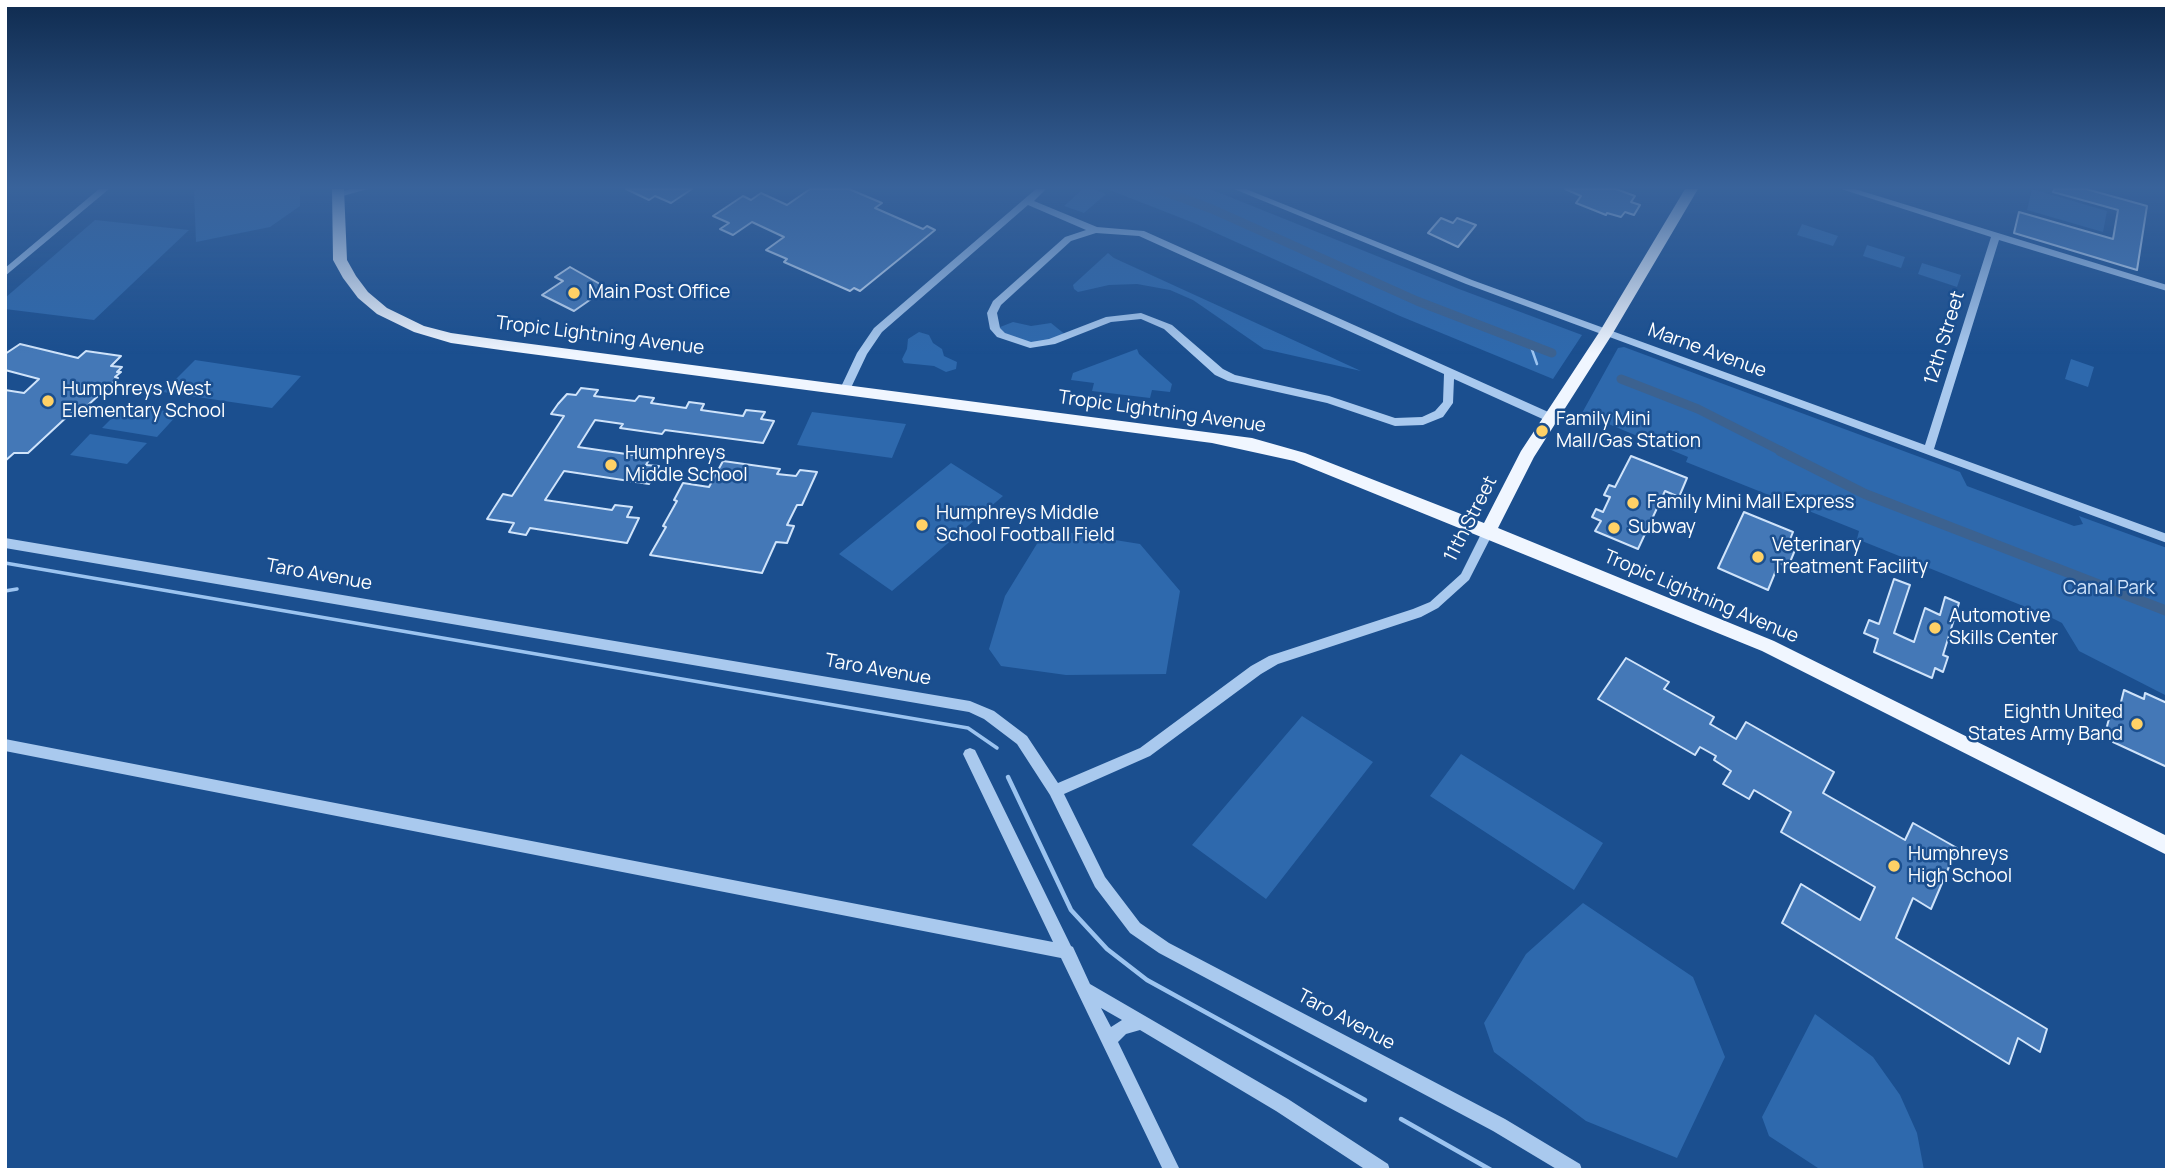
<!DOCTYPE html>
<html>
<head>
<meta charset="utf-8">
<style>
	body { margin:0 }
	#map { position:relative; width:2172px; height:1175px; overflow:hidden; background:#1b4f8f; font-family:Manrope,sans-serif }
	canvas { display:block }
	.frame { position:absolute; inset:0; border:7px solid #fff; pointer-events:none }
</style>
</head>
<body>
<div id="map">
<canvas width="2172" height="1175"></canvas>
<div class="frame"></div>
</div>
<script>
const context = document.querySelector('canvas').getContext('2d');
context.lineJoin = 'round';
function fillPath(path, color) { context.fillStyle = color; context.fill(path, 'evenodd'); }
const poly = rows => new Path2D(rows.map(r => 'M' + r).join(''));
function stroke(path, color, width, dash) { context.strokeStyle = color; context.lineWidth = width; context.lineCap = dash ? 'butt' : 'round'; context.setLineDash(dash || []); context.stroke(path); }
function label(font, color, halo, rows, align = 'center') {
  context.font = font + ' Manrope,sans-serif'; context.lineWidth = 5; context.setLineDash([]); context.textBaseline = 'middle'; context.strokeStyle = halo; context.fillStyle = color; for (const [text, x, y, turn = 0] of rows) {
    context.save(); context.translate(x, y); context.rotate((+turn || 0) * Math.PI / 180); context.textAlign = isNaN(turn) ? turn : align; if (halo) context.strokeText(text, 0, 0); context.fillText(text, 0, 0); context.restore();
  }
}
const green = poly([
	[197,189,300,189,300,206,270,227,196,242,194,191],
	[1083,189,1094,189,1106,194,1084,213,1064,206],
	[1107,189,1210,189,1459,289,1582,335,1553,379,1400,316,1194,223],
	[2032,189,2107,211,2103,232,2027,210],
	[95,220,189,230,94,320,5,309,5,298],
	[1802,224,1838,236,1833,246,1797,235],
	[1867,245,1905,257,1901,268,1863,256],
	[1108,253,1114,258,1361,371,1264,349,1193,300,1170,290,1137,284,1109,285,1078,292,1074,289,1073,285],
	[1922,263,1961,275,1957,287,1918,274],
	[1013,322,1031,326,1051,323,1067,336,1030,345,995,329],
	[919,332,929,335,933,343,942,349,944,356,957,362,956,369,946,372,934,366,904,363,902,359,907,349,908,339],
	[1624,347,1960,472,1967,486,2074,526,2083,524,2079,516,2167,548,2167,696,2079,651,2062,623,2048,616,1857,539,1859,531,1686,462,1688,457,1582,413,1618,348],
	[1137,349,1139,354,1172,384,1170,392,1152,390,1150,398,1092,391,1094,383,1071,380,1073,373],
	[2071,359,2094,367,2088,387,2065,379],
	[195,360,301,376,272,408,163,392],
	[125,405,179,413,157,437,102,428],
	[812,412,906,424,892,458,797,445],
	[90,434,147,443,127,464,70,455],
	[951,463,1003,496,892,591,839,554],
	[1046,529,1140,544,1180,591,1166,674,1066,675,1001,666,989,649,1005,596],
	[1302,716,1373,762,1266,899,1192,845],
	[1461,754,1603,843,1574,890,1430,796],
	[1583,903,1693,977,1725,1057,1677,1158,1586,1121,1494,1052,1484,1023,1526,954],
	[1815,1014,1873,1057,1900,1095,1917,1133,1924,1170,1821,1170,1769,1136,1762,1117]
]);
const streamFar2 = poly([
	[1530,344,1537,364]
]);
const streamFar1 = poly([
	[5,563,968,728,997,748],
	[5,591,17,589]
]);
const stream = poly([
	[1008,777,1071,910,1107,949,1147,980,1365,1100],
	[1401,1119,1491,1170]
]);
const canalFar1 = poly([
	[1158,189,1212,209,1417,301,1552,353],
	[1621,379,1698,409,1783,452]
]);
const canal = poly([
	[1780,451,1865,494,2167,611]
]);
const building = poly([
	[626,189,692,189,671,203,655,196,649,200,626,189],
	[810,189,849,189,882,203,875,208,923,229,927,226,935,230,860,291,854,288,850,291,784,262,787,259,766,250,784,237,752,222,733,235,720,229,729,223,713,216,743,196,751,200,761,193,787,205,810,189],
	[1565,189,1616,189,1635,196,1631,202,1640,205,1634,215,1625,212,1621,217,1607,213,1606,215,1576,203,1581,196,1565,189],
	[2054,189,2086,189,2147,206,2137,270,2014,233,2019,212,2113,239,2118,210,2053,192,2054,189],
	[1441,218,1453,223,1457,218,1476,225,1458,247,1428,233,1441,218],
	[570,267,607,288,574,311,542,295,563,281,555,277,570,267],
	[20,344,78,358,86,351,121,356,111,366,122,367,117,372,121,372,115,377,118,378,78,414,71,413,28,453,14,453,5,461,5,390,24,393,39,379,5,370,5,354,20,344],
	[581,388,598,390,594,396,635,401,639,396,654,398,651,403,686,408,689,402,704,404,701,410,743,416,746,410,765,412,761,419,774,421,763,443,665,430,662,434,620,428,623,424,595,420,578,447,633,455,637,448,654,451,646,465,659,466,649,484,564,471,545,500,612,510,615,505,632,507,627,517,639,518,627,543,530,528,526,535,509,532,514,523,487,519,503,494,512,496,564,416,551,414,558,404,567,394,576,395,581,388],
	[1631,456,1687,478,1679,497,1665,491,1638,549,1595,531,1601,521,1592,517,1596,509,1603,512,1610,497,1604,495,1609,485,1615,487,1631,456],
	[723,461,780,469,777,474,796,476,800,470,817,472,802,505,797,505,787,525,794,526,787,543,776,542,762,573,650,555,666,527,663,526,677,501,674,500,683,483,709,487,723,461],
	[1744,512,1793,532,1787,547,1795,550,1788,567,1779,563,1768,590,1718,568,1744,512],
	[1894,579,1910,585,1894,633,1914,642,1925,608,1940,615,1945,597,1959,603,1943,655,1948,657,1943,672,1935,668,1932,678,1874,652,1878,639,1864,633,1869,620,1879,624,1894,579],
	[1626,658,1669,682,1664,689,1714,717,1710,724,1736,739,1746,722,1834,772,1823,793,1905,840,1913,823,1957,848,1931,909,1913,898,1896,938,2047,1029,2040,1052,2018,1038,2009,1064,1782,923,1801,884,1860,920,1875,887,1781,832,1791,812,1754,790,1749,799,1723,784,1731,771,1714,760,1716,756,1700,747,1695,755,1598,699,1626,658],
	[2124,690,2144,699,2145,693,2167,703,2167,767,2113,742,2115,734,2106,730,2110,715,2117,718,2124,690]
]);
const minor = poly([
	[99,189,109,189,5,276,5,268,99,189],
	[350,189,368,189,339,197,334,194,350,189],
	[1036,189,1046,189,1034,201,1097,227,1144,231,1555,415,1556,418,1551,422,1547,421,1454,379,1453,403,1443,417,1423,425,1395,426,1327,403,1228,381,1215,375,1164,329,1141,319,1111,322,1055,344,1030,348,997,337,990,329,987,313,993,301,1065,237,1086,230,1028,205,882,332,867,354,849,392,841,392,840,389,857,353,874,328,1036,189],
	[1096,233,1139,236,1444,374,1443,402,1435,411,1422,417,1395,418,1329,396,1235,375,1223,369,1172,325,1141,313,1106,317,1049,339,1031,342,1005,333,1000,328,997,313,1001,305,1071,241,1096,233],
	[1234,189,1246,189,1472,280,1925,445,1991,237,1841,189,1855,189,2167,285,2167,291,1999,240,1934,449,2167,534,2167,543,1466,284,1234,189],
	[1488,527,1494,531,1469,580,1438,608,1421,617,1278,664,1261,674,1150,756,1064,794,1105,877,1140,923,1169,943,1505,1119,1580,1164,1582,1170,1558,1170,1493,1131,1159,953,1130,933,1095,887,1050,795,1017,744,984,719,969,712,5,548,5,538,970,701,994,711,1027,736,1058,783,1140,748,1251,666,1269,656,1413,609,1430,602,1461,574,1484,528,1488,527],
	[5,739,1053,942,963,754,965,750,970,748,975,750,1071,946,1073,947,1090,984,1288,1099,1388,1164,1390,1170,1366,1170,1276,1111,1140,1030,1126,1034,1118,1042,1180,1170,1163,1170,1061,958,5,751,5,739],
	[1101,1008,1122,1020,1111,1027,1101,1008]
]);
const major = poly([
	[332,189,344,189,347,260,356,276,368,292,387,308,424,326,451,333,508,341,1252,438,1305,453,1484,523,1521,451,1600,331,1685,189,1698,189,1613,333,1534,457,1498,528,1774,641,2167,836,2167,855,1762,651,1294,461,1212,443,508,351,451,343,414,332,377,314,358,298,343,278,333,260,332,189]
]);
const markers = [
	[574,293,7,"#ffd166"],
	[48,401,7,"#ffd166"],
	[1542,431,7,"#ffd166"],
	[611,465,7,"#ffd166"],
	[1633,503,7,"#ffd166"],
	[922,525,7,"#ffd166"],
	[1614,528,7,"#ffd166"],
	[1758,557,7,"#ffd166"],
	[1935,628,7,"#ffd166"],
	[2137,724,7,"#ffd166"],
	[1894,866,7,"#ffd166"]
];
const poiNames = [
	["Main Post Office",588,293],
	["Humphreys West",62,390],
	["Elementary School",62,412],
	["Family Mini",1556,420],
	["Mall/Gas Station",1556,442],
	["Humphreys",625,454],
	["Middle School",625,476],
	["Family Mini Mall Express",1647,503],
	["Humphreys Middle",936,514],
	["School Football Field",936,536],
	["Subway",1628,528],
	["Veterinary",1772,546],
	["Treatment Facility",1772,568],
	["Automotive",1949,617],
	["Skills Center",1949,639],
	["Eighth United",2123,713,"right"],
	["States Army Band",2123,735,"right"],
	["Humphreys",1908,855],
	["High School",1908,877]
];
const streetNames = [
	["Tropic Lightning Avenue",600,336,7],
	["12th Street",1945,338,-73],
	["Marne Avenue",1707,351,20],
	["Tropic Lightning Avenue",1162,412,8],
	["11th Street",1471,519,-63],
	["Taro Avenue",319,575,10],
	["Tropic Lightning Avenue",1701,597,23],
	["Taro Avenue",878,670,10],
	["Taro Avenue",1346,1020,28]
];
const parkNames = [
	["Canal Park",2109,589]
];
fillPath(green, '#2e69ad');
stroke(streamFar2, '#9cc4f0', 2.5);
stroke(streamFar1, '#9cc4f0', 3.5);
stroke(stream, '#9cc4f0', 4.5);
stroke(canalFar1, '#3c6290', 9);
stroke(canal, '#3c6290', 10);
fillPath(building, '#4478b7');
stroke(building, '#cfe3fa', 2);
fillPath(minor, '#a9c9ee');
fillPath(major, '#f0f6ff');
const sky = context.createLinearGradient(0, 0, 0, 354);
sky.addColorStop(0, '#0f2b4f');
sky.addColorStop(0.53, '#39639b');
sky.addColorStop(1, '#39639b00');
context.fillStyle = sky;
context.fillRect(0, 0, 2172, 354);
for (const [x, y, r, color] of markers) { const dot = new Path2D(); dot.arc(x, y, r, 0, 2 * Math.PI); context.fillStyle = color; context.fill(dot); stroke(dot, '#1b4f8f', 2.5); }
label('19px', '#fff', '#1b4f8f', poiNames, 'left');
label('19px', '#fff', '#1b4f8f', streetNames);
label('19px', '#cfe3fa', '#1b4f8f', parkNames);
</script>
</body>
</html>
